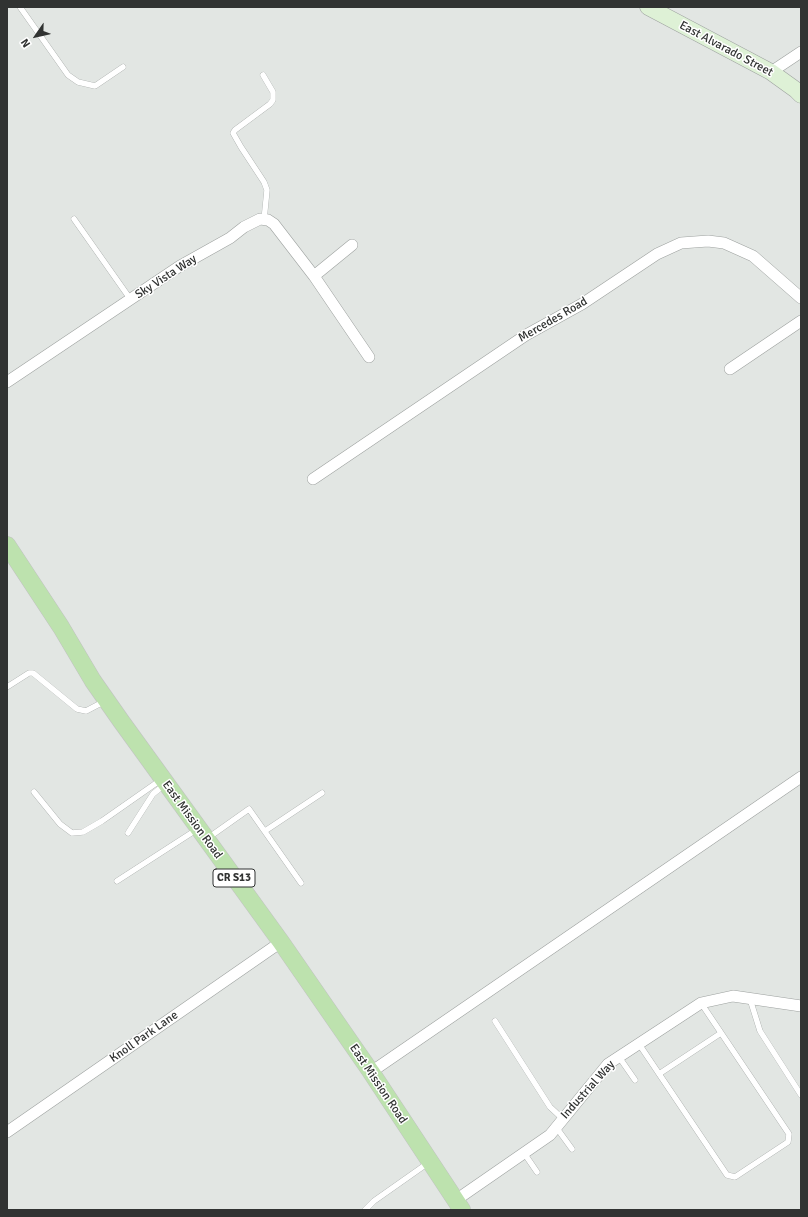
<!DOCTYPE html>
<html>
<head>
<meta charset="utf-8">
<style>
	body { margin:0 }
	#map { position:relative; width:808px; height:1217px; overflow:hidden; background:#e2e6e3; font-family:Signika,sans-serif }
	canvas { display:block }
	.frame { position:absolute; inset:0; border:8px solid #313332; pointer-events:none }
	.north { position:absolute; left:16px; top:16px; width:40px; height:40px; -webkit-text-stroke:3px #fff; paint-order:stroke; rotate:236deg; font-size:11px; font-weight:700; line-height:16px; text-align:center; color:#313332 }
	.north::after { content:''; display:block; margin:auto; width:14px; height:18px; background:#313332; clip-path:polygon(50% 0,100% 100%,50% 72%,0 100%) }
</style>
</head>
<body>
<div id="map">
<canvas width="808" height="1217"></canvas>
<div class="frame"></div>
<div class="north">N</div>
</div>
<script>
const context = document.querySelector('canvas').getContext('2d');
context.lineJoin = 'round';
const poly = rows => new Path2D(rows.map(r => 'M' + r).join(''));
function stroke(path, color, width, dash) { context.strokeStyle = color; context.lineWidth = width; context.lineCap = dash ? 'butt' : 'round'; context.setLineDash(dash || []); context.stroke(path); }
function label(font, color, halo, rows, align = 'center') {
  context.font = font + ' Signika,sans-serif'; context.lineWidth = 3; context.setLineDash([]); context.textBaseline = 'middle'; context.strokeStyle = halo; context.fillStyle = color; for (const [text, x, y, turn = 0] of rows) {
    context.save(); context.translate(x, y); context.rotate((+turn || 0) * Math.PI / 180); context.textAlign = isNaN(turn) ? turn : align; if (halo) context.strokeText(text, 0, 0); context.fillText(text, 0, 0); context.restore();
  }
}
const lane = poly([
	[20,7,68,75,78,82,95,86,123,67],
	[263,75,273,92,273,100,270,104,235,130,233,133,241,147,264,182,267,190,264,220],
	[74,219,131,300],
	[7,687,29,673,33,673,77,709,86,711,105,701],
	[34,792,60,824,72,833,83,832,102,821,162,779],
	[265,831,322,793],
	[128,833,153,794,164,785],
	[208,838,249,809,301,883],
	[117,881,196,830],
	[750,999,760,1031,801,1095],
	[495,1021,550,1107,563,1119],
	[639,1044,727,1175,735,1177,788,1142,789,1134,701,1003],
	[619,1057,635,1080],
	[659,1074,721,1033],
	[556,1127,572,1149],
	[524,1153,537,1172],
	[365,1210,374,1201,428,1163]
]);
const street = poly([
	[771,72,801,52],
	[314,276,352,245],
	[730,369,801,321],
	[7,382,180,266,230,238,244,227,260,219,268,220,274,224,314,276,369,357],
	[313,479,526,335,582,304,657,254,681,243,708,241,724,243,753,256,801,298],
	[371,1072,801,777],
	[7,1132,281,942],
	[456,1200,550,1135,608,1064,701,1003,733,996,801,1006]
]);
const secondary = poly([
	[648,7,771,72,796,90,801,95]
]);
const primary = poly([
	[7,545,61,627,93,681,121,721,281,942,371,1072,462,1210]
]);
const shields = [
	[234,878,42]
];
const shieldNames = [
	["CR S13",234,878]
];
const streetNames = [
	["East Alvarado Street",726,49,28],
	["Sky Vista Way",166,277,-33],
	["Mercedes Road",553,320,-30],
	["East Mission Road",192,820,54],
	["Knoll Park Lane",144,1037,-35],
	["East Mission Road",378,1084,56],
	["Industrial Way",588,1090,-48]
];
stroke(lane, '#9da19f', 6);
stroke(street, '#9da19f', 12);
stroke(secondary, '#9da19f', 17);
stroke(primary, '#c1c2c2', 18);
stroke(lane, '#fff', 5.5);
stroke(street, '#fff', 11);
stroke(secondary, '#def1d6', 16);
stroke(primary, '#bde2ae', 17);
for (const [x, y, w] of shields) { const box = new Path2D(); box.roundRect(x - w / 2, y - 9, w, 18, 3); context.fillStyle = '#fff'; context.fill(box); stroke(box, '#313332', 1); }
label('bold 11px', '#313332', null, shieldNames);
label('12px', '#313332', '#fff', streetNames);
</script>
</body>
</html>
